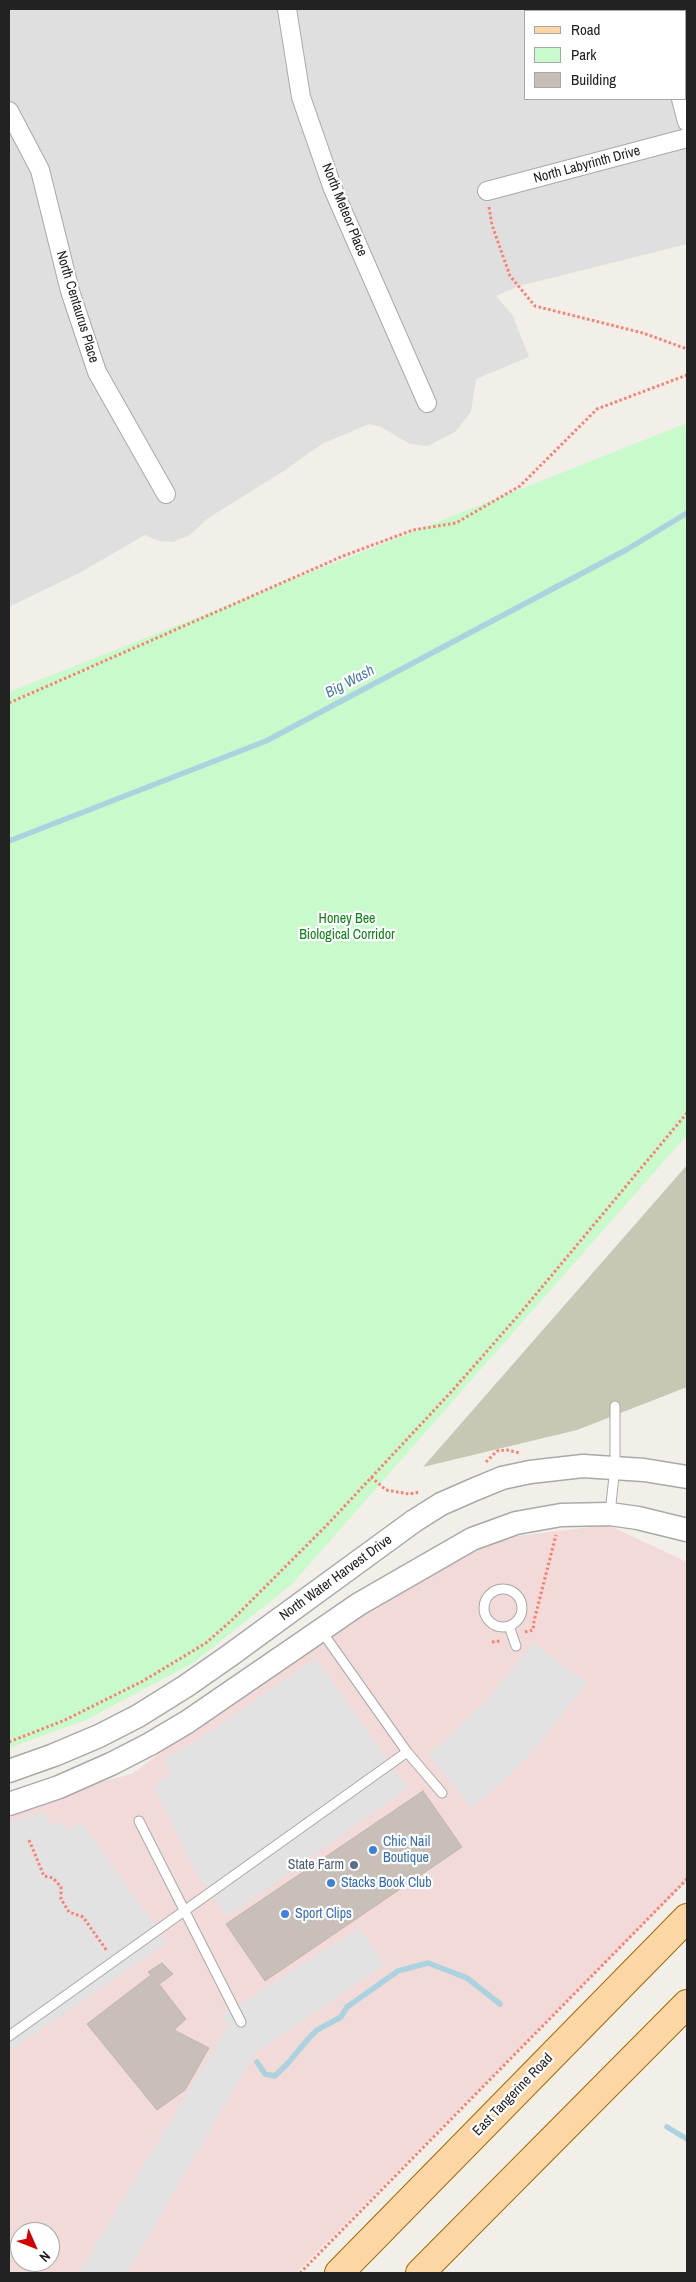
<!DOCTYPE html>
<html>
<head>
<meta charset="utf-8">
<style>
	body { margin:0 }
	#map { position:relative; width:696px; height:2282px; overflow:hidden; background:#f2efe9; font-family:"Archivo Narrow",sans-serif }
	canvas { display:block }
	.frame { position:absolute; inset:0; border:10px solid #222; pointer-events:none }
	.legend { position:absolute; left:524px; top:10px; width:162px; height:90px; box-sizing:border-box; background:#fff; border:1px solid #a7a7a7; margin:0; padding:6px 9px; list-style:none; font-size:15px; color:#222 }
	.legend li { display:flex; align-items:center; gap:10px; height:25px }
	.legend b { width:25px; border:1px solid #a7a7a7 }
	.north { position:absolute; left:10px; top:2222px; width:50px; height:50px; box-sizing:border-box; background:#fff; border:1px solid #a7a7a7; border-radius:50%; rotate:134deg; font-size:14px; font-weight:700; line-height:20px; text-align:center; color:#222 }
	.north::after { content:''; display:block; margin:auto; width:18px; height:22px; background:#d40000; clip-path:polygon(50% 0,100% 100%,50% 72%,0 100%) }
</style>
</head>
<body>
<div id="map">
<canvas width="696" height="2282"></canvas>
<div class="frame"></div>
<ul class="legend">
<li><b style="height:6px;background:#fcd6a4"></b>Road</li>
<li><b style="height:14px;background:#c8facc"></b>Park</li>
<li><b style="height:14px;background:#c7bfb8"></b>Building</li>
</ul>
<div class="north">N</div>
</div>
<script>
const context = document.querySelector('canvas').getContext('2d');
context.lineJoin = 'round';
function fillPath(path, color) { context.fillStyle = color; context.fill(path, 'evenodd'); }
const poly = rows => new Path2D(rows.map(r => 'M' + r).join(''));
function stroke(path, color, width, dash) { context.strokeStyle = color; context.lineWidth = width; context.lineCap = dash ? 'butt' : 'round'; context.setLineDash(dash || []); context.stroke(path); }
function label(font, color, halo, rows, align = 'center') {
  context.font = font + ' "Archivo Narrow",sans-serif'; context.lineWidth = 4.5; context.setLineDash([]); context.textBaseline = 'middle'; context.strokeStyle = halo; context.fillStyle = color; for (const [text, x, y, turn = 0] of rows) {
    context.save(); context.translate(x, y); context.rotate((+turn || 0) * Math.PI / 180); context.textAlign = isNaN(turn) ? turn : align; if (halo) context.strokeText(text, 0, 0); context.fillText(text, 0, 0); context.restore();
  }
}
const residential = poly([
	[9,9,687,9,687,244,519,286,496,296,513,316,529,357,476,379,471,412,455,432,428,446,410,444,381,427,369,424,322,444,285,470,207,519,190,535,173,542,159,541,145,535,81,572,9,607],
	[525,11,685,11,685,99,525,99]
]);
const commercial = poly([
	[608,1525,687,1562,687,1881,296,2273,9,2273,9,1805,132,1774,324,1630,485,1540],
	[20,2232,50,2232,50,2262,20,2262]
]);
const construction = poly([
	[687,1165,687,1387,577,1430,423,1467]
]);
const park = poly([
	[687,423,687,1135,291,1585,193,1663,86,1720,9,1748,9,692]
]);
const parking = poly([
	[533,1643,587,1683,533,1751,495,1789,471,1807,428,1755,485,1702],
	[315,1658,408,1788,227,1917,197,1874,153,1785,167,1777,170,1772,163,1759,204,1736],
	[45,1812,50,1826,62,1822,68,1830,81,1822,167,1942,9,2052,9,1822],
	[359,1928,385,1965,254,2054,127,2273,79,2273,228,2025,221,2016]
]);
const stream = poly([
	[9,841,266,741,626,550,687,513],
	[257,2062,265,2074,275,2076,288,2063,309,2038,317,2030,341,2017,347,2007,398,1971,428,1963,467,1978,500,2004],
	[667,2127,687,2139]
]);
const building = poly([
	[423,1791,462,1847,265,1981,226,1924,423,1791],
	[162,1963,173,1974,159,1984,186,2019,174,2030,209,2048,185,2090,157,2110,87,2024,151,1975,148,1972,162,1963]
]);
const path = poly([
	[489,207,492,225,510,276,535,306,643,333,687,349],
	[9,703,343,556,413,530,456,523,520,486,597,409,687,375],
	[486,1462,497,1451,507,1450,520,1453],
	[371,1477,386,1490,409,1494,420,1492],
	[525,1632,533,1630,534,1621,556,1535],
	[492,1642,500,1641],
	[9,1742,65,1720,143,1681,206,1643,232,1620,327,1525,452,1391,517,1317,687,1113],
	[29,1840,44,1876,53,1878,61,1887,61,1899,69,1912,83,1917,107,1951],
	[300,2273,687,1879]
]);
const service = poly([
	[610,1513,615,1467,615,1406],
	'484 1608a19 19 0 1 1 38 0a19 19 0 1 1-38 0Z',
	[509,1626,516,1646],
	[320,1629,407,1752,442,1793],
	[139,1821,241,2022],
	[9,2036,407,1752]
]);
const minor = poly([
	[287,9,301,97,333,189,427,403],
	[655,9,656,11],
	[681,99,687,122],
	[9,111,40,170,70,291,97,372,166,494],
	[487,191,687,138]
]);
const tertiary = poly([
	[9,1771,54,1755,99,1736,138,1716,186,1686,229,1656,414,1521,441,1504,473,1490,502,1478,530,1472,583,1466,644,1470,687,1477],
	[9,1804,59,1787,111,1764,150,1744,187,1722,359,1604,472,1539,516,1523,561,1515,610,1514,638,1518,687,1530]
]);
const primary = poly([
	[339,2273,687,1918],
	[420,2273,687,2004]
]);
const markers = [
	[373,1850,5,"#3f7fe0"],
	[354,1865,5,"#5c6f8a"],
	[331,1883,5,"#3f7fe0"],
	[285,1914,5,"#3f7fe0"]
];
const streetNames = [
	["North Labyrinth Drive",587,165,-15],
	["North Meteor Place",344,210,68],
	["North Centaurus Place",77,307,73],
	["North Water Harvest Drive",336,1578,-36],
	["East Tangerine Road",513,2095,-46]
];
const parkNames = [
	["Honey Bee",347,919],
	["Biological Corridor",347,935]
];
const shopNames = [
	["Chic Nail",383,1842],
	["Boutique",383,1858],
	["Stacks Book Club",341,1883],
	["Sport Clips",295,1914]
];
const serviceNames = [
	["State Farm",344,1865]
];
const waterNames = [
	["Big Wash",350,682,-28]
];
fillPath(residential, '#e0dfdf');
fillPath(commercial, '#f2dad9');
fillPath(construction, '#c7c7b4');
fillPath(park, '#c8facc');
fillPath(parking, '#e2e2e2');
stroke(stream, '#aad3df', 5.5);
fillPath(building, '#c7bfb8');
stroke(building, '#c4b6ab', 1);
stroke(service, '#a9a9a9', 11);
stroke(minor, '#a9a9a9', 20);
stroke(tertiary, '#a9a9a9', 25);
stroke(primary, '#a06b00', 30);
stroke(path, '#fa8072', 3, [2.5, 2.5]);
stroke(service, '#fff', 9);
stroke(minor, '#fff', 18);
stroke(tertiary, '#fff', 22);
stroke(primary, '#fcd6a4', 28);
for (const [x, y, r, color] of markers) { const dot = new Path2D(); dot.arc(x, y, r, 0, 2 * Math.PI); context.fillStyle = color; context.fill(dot); stroke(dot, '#fff', 2); }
label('14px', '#222', '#fff', streetNames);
label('14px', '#0c8416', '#fff', parkNames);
label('14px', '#366cbe', '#fff', shopNames, 'left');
label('14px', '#4e5e75', '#fff', serviceNames, 'right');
label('italic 15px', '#4a7aab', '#fff', waterNames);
</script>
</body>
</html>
